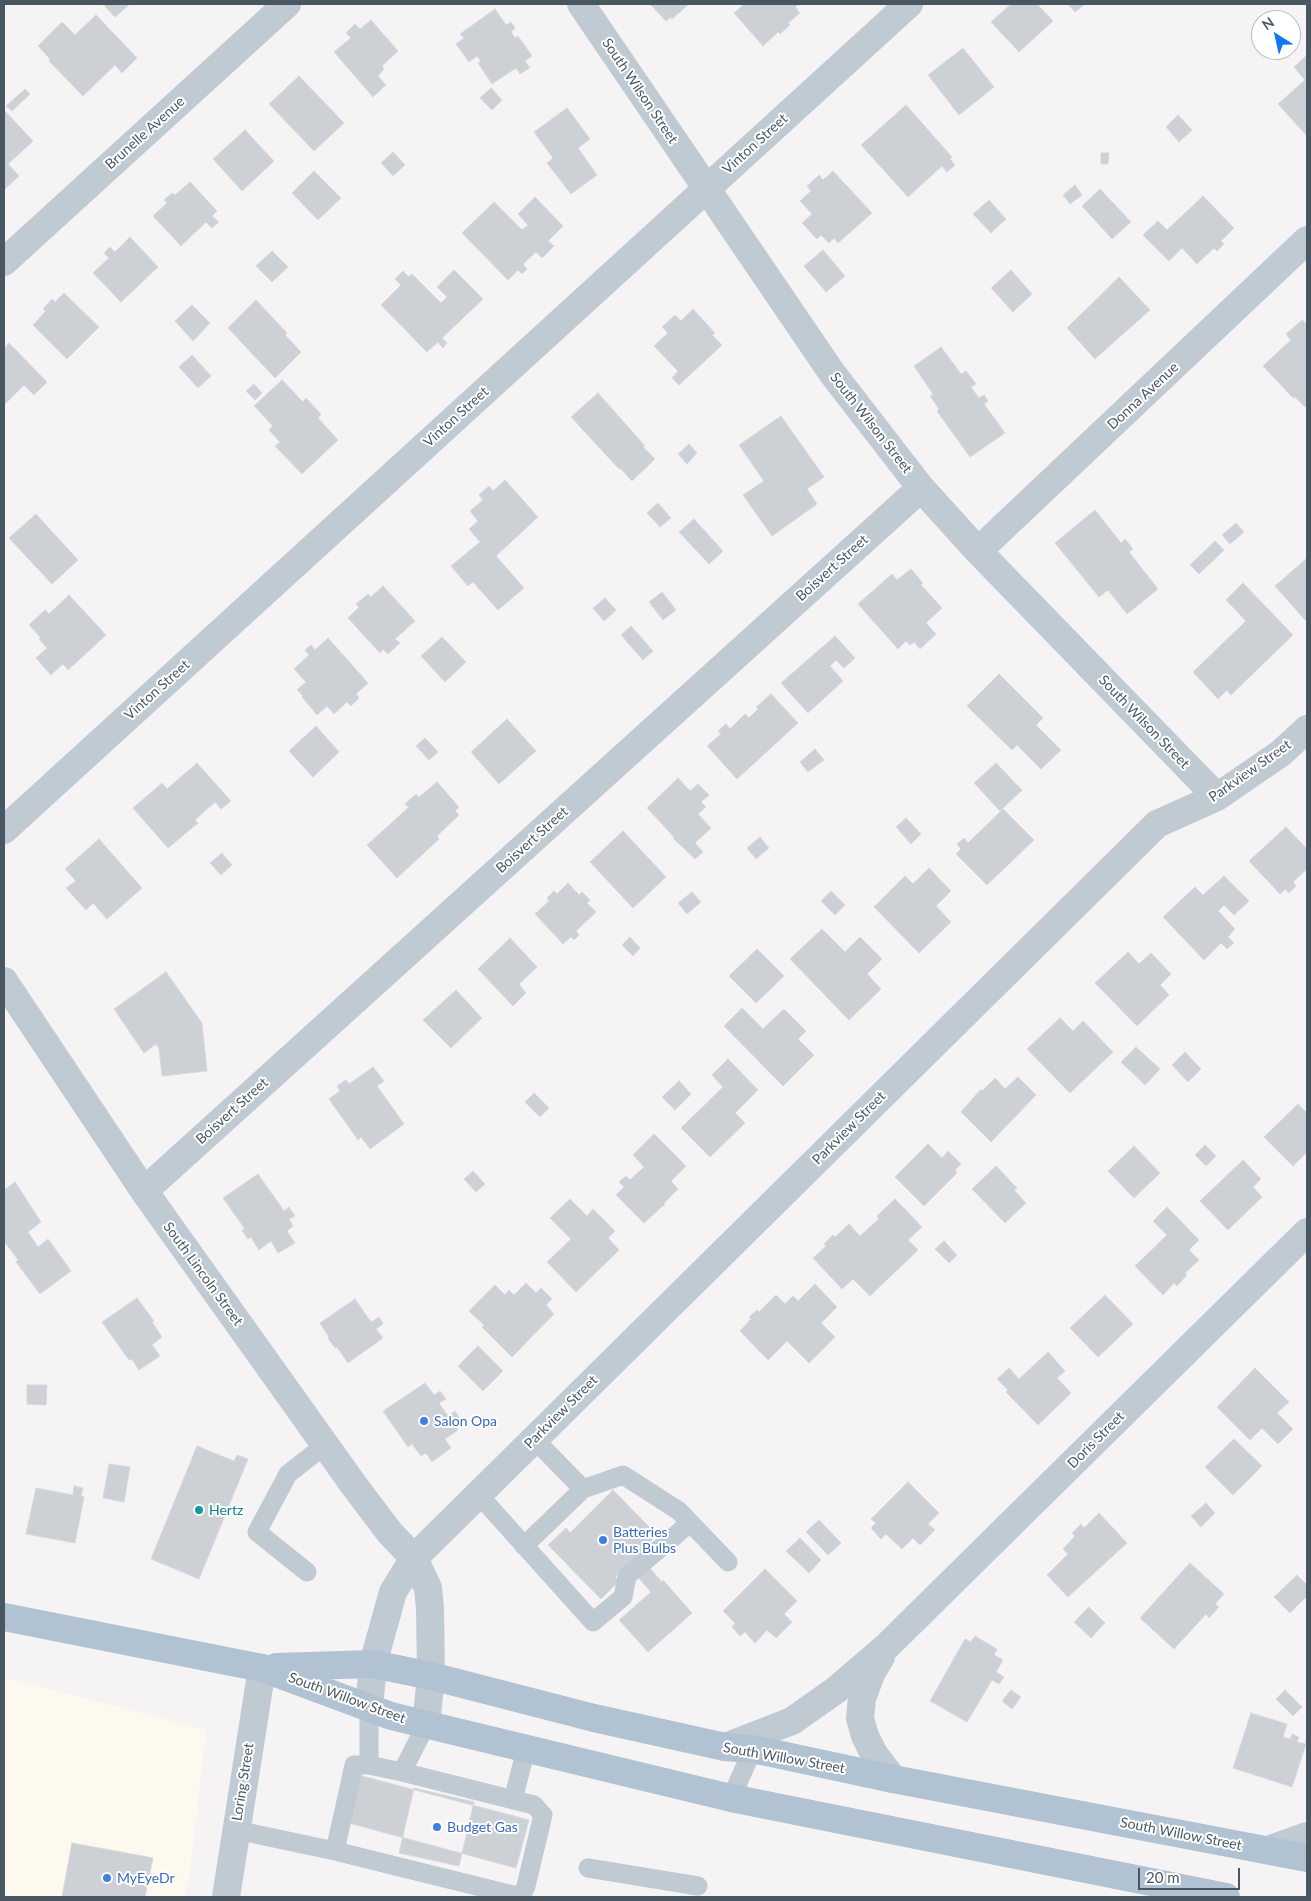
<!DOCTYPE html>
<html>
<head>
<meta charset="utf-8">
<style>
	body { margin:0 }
	#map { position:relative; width:1311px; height:1901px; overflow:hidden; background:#f5f3f3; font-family:Lato,sans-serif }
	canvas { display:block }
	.frame { position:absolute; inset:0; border:5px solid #495762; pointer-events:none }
	.north { position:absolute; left:1251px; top:10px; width:50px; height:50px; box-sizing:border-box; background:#fff; border:1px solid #b6bcc0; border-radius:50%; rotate:325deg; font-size:14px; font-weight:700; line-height:20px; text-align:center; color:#495762 }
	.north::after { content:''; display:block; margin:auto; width:18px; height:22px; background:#1079f2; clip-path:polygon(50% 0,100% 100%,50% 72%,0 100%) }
	.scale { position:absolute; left:1138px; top:1868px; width:102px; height:22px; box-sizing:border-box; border:2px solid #495762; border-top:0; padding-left:6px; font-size:15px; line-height:18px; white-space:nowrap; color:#495762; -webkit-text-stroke:4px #fff; paint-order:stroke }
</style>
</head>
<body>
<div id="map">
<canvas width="1311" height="1901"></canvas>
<div class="frame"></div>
<div class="north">N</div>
<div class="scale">20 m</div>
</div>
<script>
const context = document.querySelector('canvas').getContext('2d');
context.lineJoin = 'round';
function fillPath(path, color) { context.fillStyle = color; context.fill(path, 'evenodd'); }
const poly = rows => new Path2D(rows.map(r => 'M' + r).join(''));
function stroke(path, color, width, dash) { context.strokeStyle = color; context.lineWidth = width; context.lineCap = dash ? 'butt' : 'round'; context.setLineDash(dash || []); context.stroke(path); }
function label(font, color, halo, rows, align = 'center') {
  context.font = font + ' Lato,sans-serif'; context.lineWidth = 4; context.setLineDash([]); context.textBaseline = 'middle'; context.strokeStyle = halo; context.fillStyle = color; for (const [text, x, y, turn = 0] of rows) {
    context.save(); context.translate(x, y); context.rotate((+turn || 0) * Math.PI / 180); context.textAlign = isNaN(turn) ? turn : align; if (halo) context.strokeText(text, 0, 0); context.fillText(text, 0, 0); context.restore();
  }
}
const commercial = poly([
	[4,1677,206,1730,189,1880,184,1897,4,1897]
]);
const building = poly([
	[103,4,130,4,115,17,103,4],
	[650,4,689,4,672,19,671,17,666,21,650,4],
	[742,4,799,4,795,7,800,13,788,23,790,25,780,34,778,32,763,46,734,13,743,5,742,4],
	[1011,4,1037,4,1053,21,1019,52,991,22,1011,4],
	[1068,4,1085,4,1075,12,1068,4],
	[495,9,506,25,511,22,515,28,511,32,515,38,518,36,532,56,525,61,530,68,520,74,516,68,492,84,478,63,481,61,477,56,469,62,456,44,464,38,460,34,495,9],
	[96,15,137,58,122,73,115,65,83,96,49,61,50,59,38,46,62,22,75,35,96,15],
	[371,20,398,51,382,66,384,69,378,76,386,85,373,97,334,52,351,38,346,33,355,24,360,29,371,20],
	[963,48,994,87,959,115,928,75,963,48],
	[1307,55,1307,136,1278,104,1305,80,1294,67,1307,55],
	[299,76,344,123,314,151,269,104,299,76],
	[491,88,502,100,492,110,480,98,491,88],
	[25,89,30,94,12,111,6,106,25,89],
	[906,105,952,157,950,159,955,165,947,172,942,166,908,197,861,145,906,105],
	[567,108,590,139,578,148,597,175,571,194,547,163,553,158,534,132,567,108],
	[4,110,33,141,8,164,19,176,4,190,4,110],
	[1178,115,1192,130,1179,142,1166,127,1178,115],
	[245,130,274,161,242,191,213,159,245,130],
	[393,152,405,165,393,176,381,163,393,152],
	[1101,153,1109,153,1108,164,1101,164,1101,153],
	[314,171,341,198,318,220,292,193,314,171],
	[833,171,872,213,838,243,834,238,829,243,821,235,817,239,802,223,812,214,800,201,811,191,807,186,819,175,823,180,833,171],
	[190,182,217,211,212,216,219,222,212,228,206,222,181,246,153,216,167,203,164,200,172,193,175,195,190,182],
	[1075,185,1082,195,1070,204,1063,195,1075,185],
	[1100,189,1131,222,1112,239,1082,206,1100,189],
	[1203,196,1234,228,1221,241,1224,244,1217,251,1214,248,1197,264,1182,248,1169,261,1143,235,1158,221,1167,230,1203,196],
	[535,197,563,226,548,241,554,246,542,258,536,252,523,264,527,269,522,274,518,270,508,280,462,233,494,202,522,230,528,225,518,214,535,197],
	[989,200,1006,219,991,233,973,214,989,200],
	[130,237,158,267,121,302,93,273,109,258,104,253,110,247,115,252,130,237],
	[823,250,845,276,826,292,804,266,823,250],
	[272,251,288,267,272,282,256,266,272,251],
	[454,270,483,299,442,338,447,343,443,348,438,342,427,352,381,305,401,285,395,279,403,271,409,277,412,274,441,303,447,297,437,287,454,270],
	[1011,270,1032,294,1013,312,991,288,1011,270],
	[1119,277,1150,310,1095,359,1067,328,1119,277],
	[64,293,99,327,67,359,33,325,46,311,43,309,52,299,55,302,64,293],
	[256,300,287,333,285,335,301,352,275,378,228,328,256,300],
	[192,305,210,323,193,341,175,321,192,305],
	[693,309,715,333,712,335,722,345,679,385,672,378,678,371,654,346,668,333,662,327,675,315,681,321,693,309],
	[1302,320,1307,324,1307,405,1305,407,1295,397,1293,398,1263,366,1291,340,1286,334,1302,320],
	[9,343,47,382,34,395,24,385,4,405,4,349,9,343],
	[941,347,961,374,966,371,976,384,971,387,979,398,984,395,988,401,984,404,1005,433,970,457,937,411,939,409,930,396,933,394,914,366,941,347],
	[192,355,211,376,198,388,179,367,192,355],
	[282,380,303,402,306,398,321,414,318,418,338,440,302,474,275,446,280,442,269,430,273,426,254,406,282,380],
	[254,384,262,393,255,400,246,391,254,384],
	[598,393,645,446,643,447,655,459,632,481,620,468,619,469,571,417,598,393],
	[781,416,824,477,807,489,817,504,772,536,743,495,764,481,739,445,781,416],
	[689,444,697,453,687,464,678,454,689,444],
	[505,480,538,517,496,556,524,588,498,610,473,582,468,586,451,566,480,542,469,529,478,521,470,511,483,500,479,495,489,486,493,491,505,480],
	[658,503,671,518,660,527,647,513,658,503],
	[1095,510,1121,543,1125,539,1133,549,1129,552,1158,589,1127,614,1108,590,1099,597,1055,543,1095,510],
	[36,514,78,560,52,584,9,538,36,514],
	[694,519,723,551,709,564,679,532,694,519],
	[1236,523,1244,532,1230,544,1222,535,1236,523],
	[1215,541,1224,550,1199,574,1190,565,1215,541],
	[1307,558,1307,617,1305,620,1275,586,1307,558],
	[911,569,923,583,921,585,942,608,926,623,936,634,920,649,914,642,910,645,906,641,898,649,858,604,892,574,897,580,911,569],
	[1243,583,1293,635,1231,695,1227,690,1218,699,1193,672,1246,621,1226,600,1243,583],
	[383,586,415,621,395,639,400,643,388,654,383,649,380,653,348,618,359,607,356,604,368,594,371,597,383,586],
	[662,592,676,610,663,620,649,602,662,592],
	[69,595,106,635,68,670,63,664,51,675,36,658,47,648,39,639,41,638,29,625,45,610,49,614,69,595],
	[605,598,616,610,604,621,593,608,605,598],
	[631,626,653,651,643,660,621,635,631,626],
	[835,636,855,658,844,668,836,660,830,666,843,681,808,713,781,683,835,636],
	[442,637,466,662,445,682,421,656,442,637],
	[328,638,368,683,356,694,359,698,351,706,347,702,334,714,327,706,317,715,302,697,303,696,297,690,306,682,294,669,309,655,305,650,311,645,315,650,328,638],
	[999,674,1043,718,1036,725,1061,750,1041,769,1017,745,1012,750,967,706,999,674],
	[771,694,798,723,737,779,707,746,721,734,718,731,726,724,730,729,745,714,749,718,758,709,756,707,771,694],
	[507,719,536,751,499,784,471,752,507,719],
	[316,726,339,752,313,777,289,751,316,726],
	[425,738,438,752,429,760,416,746,425,738],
	[815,749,824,760,808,772,800,762,815,749],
	[197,763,231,801,221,809,215,802,195,820,198,823,168,848,133,808,162,783,167,789,197,763],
	[996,763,1022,790,1000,811,974,783,996,763],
	[678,778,690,791,698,784,709,795,701,802,706,807,698,814,711,828,695,843,703,852,695,859,673,838,674,837,647,808,678,778],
	[437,782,459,807,455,811,459,815,437,836,439,839,397,878,367,845,409,807,405,804,416,794,419,797,437,782],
	[1003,809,1034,840,987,885,956,854,961,849,957,844,964,838,968,843,1003,809],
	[906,818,921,834,911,844,896,827,906,818],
	[1286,827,1307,849,1307,869,1293,882,1296,886,1289,893,1285,889,1280,894,1249,861,1286,827],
	[623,831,666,877,633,908,590,862,623,831],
	[760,837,769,848,756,859,747,848,760,837],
	[99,839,142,888,107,919,93,903,86,910,66,888,76,881,65,869,99,839],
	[222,853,232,865,221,875,210,863,222,853],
	[929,868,951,891,936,906,951,922,919,953,874,907,905,876,913,884,929,868],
	[1224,876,1249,901,1234,915,1224,905,1218,911,1235,929,1228,937,1234,943,1227,949,1221,943,1204,960,1163,917,1195,887,1203,895,1224,876],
	[568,883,579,895,582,892,590,900,587,903,596,912,576,931,579,935,574,940,571,937,563,944,535,914,549,901,547,898,554,891,557,894,568,883],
	[831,891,845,905,835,915,821,901,831,891],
	[692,892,701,902,687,914,678,903,692,892],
	[822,929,845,952,860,937,882,959,867,974,881,989,849,1020,790,959,822,929],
	[630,937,640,948,633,956,622,945,630,937],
	[510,938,537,967,519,984,526,993,513,1006,478,969,510,938],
	[757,949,784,976,756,1003,729,976,757,949],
	[1128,952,1139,964,1151,953,1171,974,1160,985,1169,995,1137,1026,1095,983,1128,952],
	[166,972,202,1023,207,1071,162,1076,159,1049,156,1044,144,1053,114,1009,166,972],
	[456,990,482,1018,451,1048,423,1020,456,990],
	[742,1008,763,1029,784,1009,806,1031,798,1039,814,1055,783,1086,724,1026,742,1008],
	[1060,1018,1073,1031,1083,1021,1113,1052,1070,1093,1027,1049,1060,1018],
	[1136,1047,1160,1069,1145,1085,1121,1062,1136,1047],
	[1185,1052,1201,1069,1188,1082,1172,1065,1185,1052],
	[728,1059,758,1090,735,1113,745,1123,710,1157,681,1128,723,1087,712,1075,728,1059],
	[373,1067,384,1081,377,1086,404,1124,370,1149,361,1137,358,1140,329,1099,340,1091,337,1086,346,1080,349,1084,373,1067],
	[1018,1077,1036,1095,991,1142,961,1112,981,1089,982,1091,995,1078,1005,1089,1018,1077],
	[679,1081,691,1094,675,1110,662,1097,679,1081],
	[534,1093,549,1108,540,1117,525,1102,534,1093],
	[1298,1104,1307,1113,1307,1152,1293,1166,1264,1137,1298,1104],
	[654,1134,686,1166,671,1181,678,1189,664,1203,665,1204,644,1223,616,1195,624,1187,619,1182,626,1176,630,1180,644,1167,633,1155,654,1134],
	[928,1144,942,1158,948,1151,961,1164,955,1170,957,1173,924,1206,895,1177,928,1144],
	[1205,1145,1216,1156,1206,1166,1195,1155,1205,1145],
	[1134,1146,1160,1173,1134,1198,1108,1171,1134,1146],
	[1243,1160,1261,1179,1253,1187,1262,1197,1228,1230,1200,1201,1243,1160],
	[996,1166,1017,1188,1014,1190,1026,1203,1005,1223,972,1189,996,1166],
	[473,1171,485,1184,476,1192,464,1179,473,1171],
	[258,1174,284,1211,289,1207,295,1216,289,1219,293,1226,287,1231,295,1243,278,1253,271,1241,259,1250,251,1237,248,1239,242,1230,245,1229,223,1198,258,1174],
	[15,1182,41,1222,28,1232,38,1247,48,1239,71,1271,40,1294,16,1262,18,1260,4,1241,4,1190,15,1182],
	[570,1199,587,1216,593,1209,615,1231,608,1238,619,1250,576,1292,547,1262,571,1239,550,1218,570,1199],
	[895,1199,922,1227,908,1240,918,1250,870,1296,853,1279,842,1289,813,1258,826,1246,824,1244,833,1235,835,1237,849,1224,860,1236,879,1219,877,1216,895,1199],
	[1167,1207,1199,1240,1189,1250,1199,1260,1185,1273,1187,1275,1177,1286,1174,1283,1163,1295,1135,1266,1167,1235,1153,1221,1167,1207],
	[944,1241,957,1255,949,1263,935,1249,944,1241],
	[526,1283,536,1293,541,1288,552,1299,546,1305,554,1314,512,1357,482,1327,484,1325,469,1311,495,1285,505,1295,509,1290,514,1295,526,1283],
	[815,1284,837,1307,821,1323,835,1337,809,1363,787,1341,768,1360,740,1331,751,1319,749,1317,757,1310,759,1312,776,1295,785,1304,793,1296,798,1301,815,1284],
	[1105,1295,1133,1324,1098,1357,1070,1328,1105,1295],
	[137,1298,154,1321,152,1322,162,1337,152,1345,160,1356,139,1370,132,1359,129,1360,102,1322,137,1298],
	[355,1299,371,1322,379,1317,383,1324,376,1329,383,1338,348,1363,337,1347,335,1348,328,1338,329,1337,320,1323,355,1299],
	[478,1346,503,1371,483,1391,458,1366,478,1346],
	[1048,1352,1065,1371,1057,1378,1071,1393,1038,1425,1006,1392,1008,1390,997,1379,1009,1368,1019,1379,1048,1352],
	[1255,1368,1289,1402,1277,1413,1293,1429,1278,1444,1262,1428,1250,1440,1217,1407,1255,1368],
	[425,1383,434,1395,440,1391,446,1399,439,1403,448,1416,455,1411,460,1419,453,1424,458,1430,445,1439,451,1448,432,1462,426,1453,421,1456,412,1444,408,1447,383,1411,425,1383],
	[27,1385,47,1385,46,1405,27,1404,27,1385],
	[1234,1439,1262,1466,1233,1495,1205,1467,1234,1439],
	[197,1446,234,1461,237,1455,248,1459,199,1579,151,1559,197,1446],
	[109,1464,130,1467,124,1502,103,1498,109,1464],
	[908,1482,939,1513,928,1524,935,1530,920,1545,913,1538,902,1549,886,1534,881,1539,871,1528,876,1523,871,1519,908,1482],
	[74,1486,83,1488,81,1496,84,1497,75,1543,26,1534,36,1488,73,1495,74,1486],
	[613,1490,657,1535,615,1577,619,1581,601,1599,548,1545,566,1528,570,1533,613,1490],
	[1206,1503,1215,1513,1201,1527,1191,1516,1206,1503],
	[1099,1513,1127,1543,1068,1597,1047,1575,1068,1554,1063,1549,1075,1536,1072,1533,1081,1524,1084,1528,1099,1513],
	[819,1520,841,1543,828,1555,806,1532,819,1520],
	[800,1538,821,1560,809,1573,786,1551,800,1538],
	[1190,1563,1224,1594,1215,1604,1219,1607,1209,1618,1206,1614,1174,1649,1140,1618,1190,1563],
	[648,1566,662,1582,663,1580,692,1613,648,1652,619,1620,651,1592,637,1576,648,1566],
	[765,1569,797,1601,784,1614,792,1622,776,1638,767,1630,755,1643,745,1632,740,1636,732,1627,735,1623,723,1611,765,1569],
	[1297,1575,1307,1585,1307,1596,1290,1613,1274,1597,1297,1575],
	[1089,1607,1105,1623,1091,1638,1074,1622,1089,1607],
	[975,1636,997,1649,994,1655,1003,1660,996,1672,1004,1677,999,1684,992,1680,967,1722,930,1701,965,1639,971,1642,975,1636],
	[1011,1690,1021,1697,1012,1709,1002,1701,1011,1690],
	[1285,1690,1302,1707,1293,1716,1276,1699,1285,1690],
	[1251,1713,1287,1724,1283,1737,1290,1739,1292,1734,1299,1737,1297,1742,1306,1744,1292,1787,1233,1768,1251,1713],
	[358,1775,529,1820,516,1868,345,1822,358,1775],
	[414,1788,474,1802,459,1866,399,1853,414,1788],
	[72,1843,153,1858,145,1897,62,1897,72,1843]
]);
const service = poly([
	[583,1489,623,1475,679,1511,728,1562],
	[478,1494,593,1622,623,1597,627,1576,690,1523],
	[524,1546,583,1489,534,1439],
	[307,1572,257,1532,288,1474,325,1445],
	[369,1707,369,1765],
	[402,1772,426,1725],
	[731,1798,753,1749],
	[513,1800,526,1749],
	[236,1830,335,1851,521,1897,526,1886,543,1815,534,1805,402,1772,369,1765,354,1765,335,1851],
	[588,1868,698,1886]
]);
const minor = poly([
	[581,4,832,373,921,488,978,551,1217,797],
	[4,262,287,4],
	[978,551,1307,240],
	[4,830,909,4],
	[4,981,144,1191,353,1484,390,1533,414,1558,428,1588,430,1609,431,1676,426,1725],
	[144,1191,921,488],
	[881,1657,871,1674,862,1698,860,1718,865,1736,874,1754,893,1779],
	[369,1707,373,1664,393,1592,414,1558,1157,824,1217,797,1281,753,1307,729],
	[725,1747,792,1721,836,1690,885,1648,1307,1232],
	[1268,1850,1307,1836],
	[226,1897,262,1668]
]);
const primary = poly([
	[4,1617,262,1668,391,1716,731,1798,1226,1897],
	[276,1667,373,1664,431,1676,594,1718,725,1747,753,1749,893,1779,1307,1858]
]);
const markers = [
	[424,1421,5,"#3f7fe0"],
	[199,1510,5,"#0f9aa8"],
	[603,1540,5,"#3f7fe0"],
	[437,1827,5,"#3f7fe0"],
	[107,1878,5,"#3f7fe0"]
];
const streetNames = [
	["South Wilson Street",640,91,56],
	["Brunelle Avenue",145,133,-42],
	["Vinton Street",755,144,-42],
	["Donna Avenue",1143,396,-43],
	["Vinton Street",456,417,-42],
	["South Wilson Street",871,423,52],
	["Boisvert Street",832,568,-42],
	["Vinton Street",157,690,-42],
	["South Wilson Street",1144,722,46],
	["Parkview Street",1250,771,-35],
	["Boisvert Street",532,840,-42],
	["Boisvert Street",232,1111,-42],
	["Parkview Street",849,1128,-45],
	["South Lincoln Street",203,1274,54],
	["Parkview Street",561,1412,-45],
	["Doris Street",1096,1440,-45],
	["South Willow Street",347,1698,20],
	["South Willow Street",784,1758,10],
	["Loring Street",243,1782,-81],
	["South Willow Street",1181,1834,11]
];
const shopNames = [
	["Salon Opa",434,1421],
	["Batteries",613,1532],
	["Plus Bulbs",613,1548],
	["Budget Gas",447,1827],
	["MyEyeDr",117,1878]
];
const cultureNames = [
	["Hertz",209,1510]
];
fillPath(commercial, '#fef9ee');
fillPath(building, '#cdd0d5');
stroke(building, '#d6d9de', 1);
stroke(service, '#c0cad3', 19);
stroke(minor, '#c0cad3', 28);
stroke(primary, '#b1c3d2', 28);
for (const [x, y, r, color] of markers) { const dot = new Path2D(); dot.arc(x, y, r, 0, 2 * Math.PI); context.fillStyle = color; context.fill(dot); stroke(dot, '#fff', 2); }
label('14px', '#495762', '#fff', streetNames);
label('14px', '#366cbe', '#fff', shopNames, 'left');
label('14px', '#0d838f', '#fff', cultureNames, 'left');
</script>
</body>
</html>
